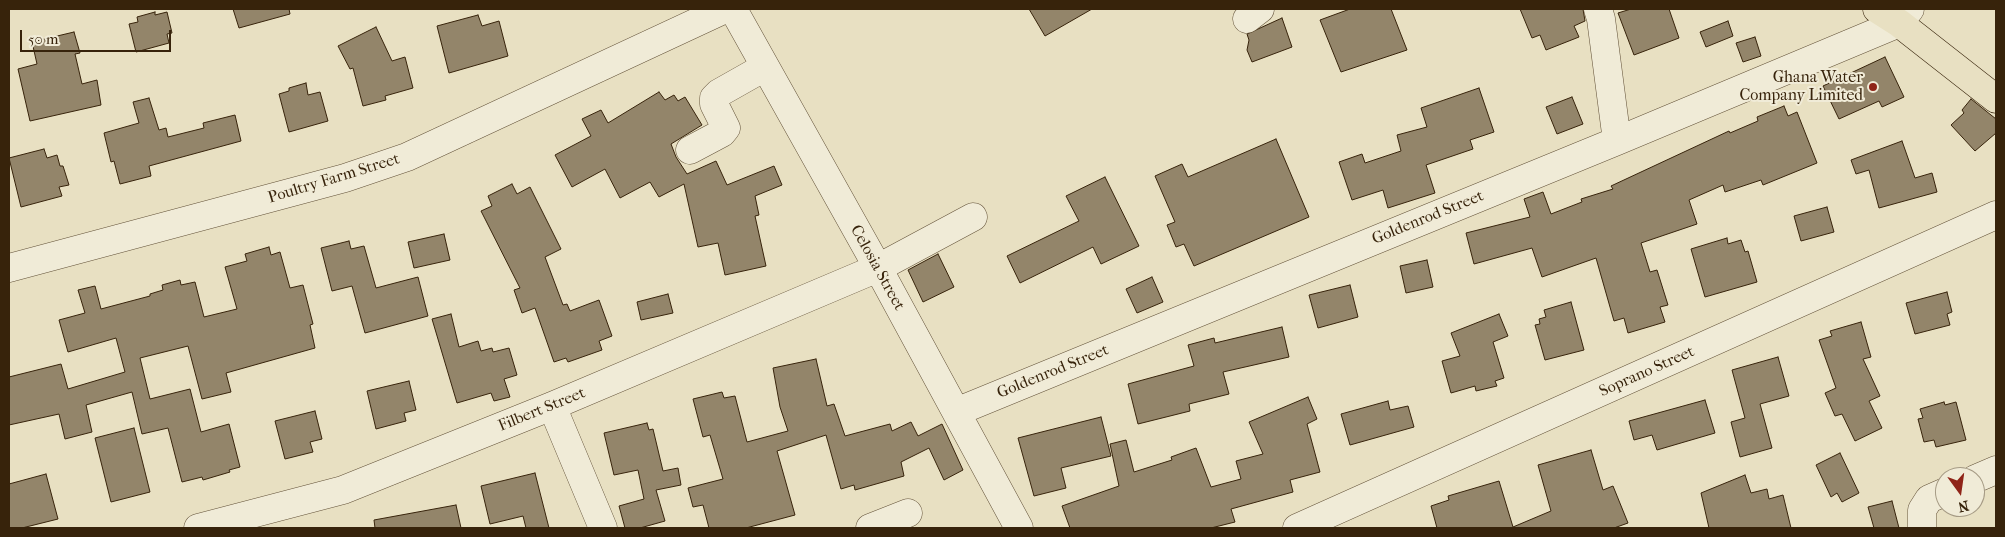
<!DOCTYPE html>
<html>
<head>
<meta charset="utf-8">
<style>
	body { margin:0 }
	#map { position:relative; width:2005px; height:537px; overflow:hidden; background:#e8e0c2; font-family:"IM FELL French Canon",serif }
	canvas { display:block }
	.frame { position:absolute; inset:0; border:10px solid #37230b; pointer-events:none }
	.north { position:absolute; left:1935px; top:467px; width:50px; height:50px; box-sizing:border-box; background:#f0ebd7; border:1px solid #a69b85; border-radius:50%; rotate:166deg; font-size:14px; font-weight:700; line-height:20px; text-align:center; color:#37230b }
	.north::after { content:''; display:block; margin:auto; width:18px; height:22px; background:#8f2418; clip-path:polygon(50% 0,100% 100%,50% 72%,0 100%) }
	.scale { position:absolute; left:20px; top:30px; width:151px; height:22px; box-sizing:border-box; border:2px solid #37230b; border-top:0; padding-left:6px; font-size:15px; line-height:18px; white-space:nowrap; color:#37230b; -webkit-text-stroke:4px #f0ebd7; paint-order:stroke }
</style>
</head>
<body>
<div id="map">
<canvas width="2005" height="537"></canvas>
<div class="frame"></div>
<div class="north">N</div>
<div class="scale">50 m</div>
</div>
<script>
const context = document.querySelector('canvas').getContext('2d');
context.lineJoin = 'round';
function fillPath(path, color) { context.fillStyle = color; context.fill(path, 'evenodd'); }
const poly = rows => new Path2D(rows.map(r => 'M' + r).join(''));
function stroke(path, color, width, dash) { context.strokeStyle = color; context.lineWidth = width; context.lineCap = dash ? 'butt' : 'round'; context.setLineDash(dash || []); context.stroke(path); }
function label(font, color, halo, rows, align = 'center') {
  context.font = font + ' "IM FELL French Canon",serif'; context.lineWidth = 4; context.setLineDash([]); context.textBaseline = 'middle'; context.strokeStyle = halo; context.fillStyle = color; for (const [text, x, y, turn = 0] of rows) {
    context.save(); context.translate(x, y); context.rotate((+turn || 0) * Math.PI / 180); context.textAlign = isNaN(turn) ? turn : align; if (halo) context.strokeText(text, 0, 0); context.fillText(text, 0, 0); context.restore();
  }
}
const building = poly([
	[233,9,289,9,290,14,239,28,233,9],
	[1029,9,1092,9,1045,36,1029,9],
	[1350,9,1391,9,1407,50,1341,72,1320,20,1350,9],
	[1520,9,1583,9,1585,21,1574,26,1579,37,1546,50,1540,35,1532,38,1520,9],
	[1631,9,1669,9,1679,38,1634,55,1618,13,1631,9],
	[155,12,155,15,167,12,172,33,167,34,169,43,136,52,129,24,138,22,137,17,155,12],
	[478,15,482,26,499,21,508,56,449,73,437,26,478,15],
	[1282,18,1292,47,1252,62,1247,50,1249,40,1247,34,1282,18],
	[1728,21,1733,36,1706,47,1700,32,1728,21],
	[376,27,392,61,405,57,413,88,385,96,386,100,363,106,353,68,350,69,338,46,376,27],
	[74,32,80,53,75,54,82,84,97,80,101,105,30,121,18,69,37,64,32,42,74,32],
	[1755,37,1761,56,1743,62,1736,43,1755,37],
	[1885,57,1904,97,1882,107,1879,101,1839,119,1823,86,1885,57],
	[306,83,308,95,320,92,328,121,289,132,279,94,289,91,289,88,306,83],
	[1479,88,1494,132,1470,140,1473,149,1426,165,1435,193,1388,208,1383,190,1352,200,1339,162,1362,154,1365,163,1401,151,1397,135,1427,127,1421,108,1479,88],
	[659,92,665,100,674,95,678,101,685,97,702,125,671,144,676,157,687,174,716,161,727,185,774,166,782,185,755,196,759,215,755,216,766,266,725,275,718,243,698,247,684,184,659,197,650,182,620,198,605,169,572,187,555,155,591,136,582,119,601,110,608,123,659,92],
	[1572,97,1583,124,1557,134,1546,107,1572,97],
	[149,98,159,130,166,128,168,137,204,128,203,123,235,115,241,141,149,166,151,176,120,184,114,161,111,162,104,133,139,123,133,102,149,98],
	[1971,99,1996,119,1996,133,1975,151,1951,125,1964,113,1962,110,1971,99],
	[1784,106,1788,116,1797,112,1817,163,1763,185,1761,180,1725,192,1723,185,1689,200,1697,224,1641,243,1650,272,1657,270,1668,305,1660,307,1665,322,1628,333,1624,318,1614,321,1596,258,1542,277,1532,248,1474,264,1466,233,1530,217,1524,199,1543,192,1551,214,1582,202,1581,199,1613,189,1611,186,1729,131,1730,133,1758,121,1757,117,1784,106],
	[1276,139,1309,217,1194,266,1184,244,1176,247,1167,225,1175,222,1155,176,1182,164,1188,177,1276,139],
	[1902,141,1915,178,1932,173,1937,192,1879,208,1869,170,1856,174,1851,160,1902,141],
	[44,149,47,158,57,155,60,166,63,166,69,185,59,187,62,196,21,207,9,158,44,149],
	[1105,177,1139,246,1101,264,1093,247,1020,283,1007,256,1079,221,1066,196,1105,177],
	[512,184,517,194,530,187,561,249,545,257,563,305,567,304,570,311,599,300,612,336,599,341,602,350,568,362,566,358,554,362,535,308,522,313,514,290,520,288,481,211,492,206,488,196,512,184],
	[1827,207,1834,232,1801,241,1794,216,1827,207],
	[444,234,450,260,414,268,408,242,444,234],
	[1727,238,1728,244,1741,240,1745,252,1748,251,1757,282,1705,297,1691,249,1727,238],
	[349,241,351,249,364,246,376,288,418,277,428,316,365,333,352,286,332,291,321,248,349,241],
	[269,247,271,255,280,252,290,288,303,285,313,324,310,325,315,348,226,373,231,392,202,399,188,346,140,358,150,399,190,389,201,432,229,424,240,467,229,470,230,472,203,480,202,477,182,482,168,428,142,434,132,392,86,405,92,432,65,439,59,414,9,425,9,377,61,364,68,389,125,372,116,338,68,352,59,320,85,313,78,290,95,286,101,309,150,296,150,294,163,290,162,285,180,280,181,285,195,282,204,317,237,309,225,267,247,261,245,254,269,247],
	[938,254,954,287,923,302,908,270,938,254],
	[1427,260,1433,287,1406,293,1400,266,1427,260],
	[1152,277,1163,302,1137,313,1126,289,1152,277],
	[1350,285,1358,317,1318,328,1309,295,1350,285],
	[1947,292,1952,312,1947,314,1950,325,1915,334,1906,303,1947,292],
	[668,294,673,313,641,320,637,302,668,294],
	[1571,302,1584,350,1545,360,1535,325,1540,324,1539,319,1546,317,1544,310,1571,302],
	[451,314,459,347,478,341,481,351,492,348,493,352,509,348,517,375,504,379,510,397,494,401,491,393,457,403,432,319,451,314],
	[1499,314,1508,336,1493,342,1504,378,1495,381,1497,386,1476,391,1475,386,1451,393,1442,361,1460,356,1451,333,1499,314],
	[1861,322,1871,357,1863,359,1880,396,1869,401,1882,428,1855,441,1842,414,1835,416,1825,393,1836,388,1819,340,1832,336,1830,331,1861,322],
	[1282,327,1289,357,1223,372,1229,394,1189,404,1190,411,1138,424,1128,384,1194,366,1188,345,1214,338,1215,343,1282,327],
	[1778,357,1789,396,1760,404,1772,448,1740,457,1731,422,1745,418,1732,370,1778,357],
	[816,359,827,406,834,404,845,436,890,424,892,431,911,422,918,436,942,424,963,470,944,480,929,448,901,462,904,476,855,490,854,485,841,489,826,435,777,451,795,515,746,528,709,528,703,505,693,507,688,488,723,479,710,435,703,437,693,399,722,392,724,398,735,396,747,442,788,431,780,407,773,368,816,359],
	[409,381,416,410,404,413,406,421,376,429,367,391,409,381],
	[1308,397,1317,419,1307,424,1320,472,1290,480,1293,492,1231,509,1235,522,1211,528,1070,528,1062,506,1119,486,1110,444,1126,440,1134,472,1172,460,1171,457,1196,448,1211,487,1241,479,1236,461,1263,454,1249,422,1308,397],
	[1705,400,1715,433,1657,450,1652,435,1634,440,1629,421,1705,400],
	[1388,401,1390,410,1408,406,1414,427,1350,445,1341,414,1388,401],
	[1944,402,1945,405,1956,402,1966,440,1936,447,1934,440,1924,442,1918,419,1923,418,1920,409,1944,402],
	[315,411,322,439,310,442,313,452,285,459,275,421,315,411],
	[1101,417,1111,456,1061,468,1066,488,1034,496,1018,438,1101,417],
	[647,423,649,430,653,429,663,471,678,468,681,485,656,490,665,521,640,528,625,528,619,506,644,499,638,470,614,475,604,433,647,423],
	[134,428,150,492,111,502,95,438,134,428],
	[1591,450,1603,490,1613,486,1628,523,1614,528,1437,528,1431,506,1449,500,1448,496,1499,481,1513,527,1551,511,1538,465,1591,450],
	[1840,453,1859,493,1842,502,1837,493,1831,497,1816,465,1840,453],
	[535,473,549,528,526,528,523,516,490,524,481,486,535,473],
	[46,474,58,519,22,528,9,528,9,484,46,474],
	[1745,475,1751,493,1767,489,1769,499,1783,495,1791,528,1709,528,1701,493,1745,475],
	[1892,501,1899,528,1874,528,1868,507,1892,501],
	[456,505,461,528,375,528,374,520,456,505]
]);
const minor = poly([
	[733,9,878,268,1019,528],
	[1598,9,1601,19,1617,141],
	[1247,19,1260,9],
	[690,150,722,133,726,128,714,104,714,98,719,93,765,67],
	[9,268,345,178,407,157,725,9],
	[552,406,603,528],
	[956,412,1617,141,1899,23,1910,9],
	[1975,479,1996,470],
	[198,528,343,490,552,406,878,268,973,217],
	[870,528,908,513],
	[1297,528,1996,215],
	[1922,528,1922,510,1929,499,1945,492]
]);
const major = poly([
	[1877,9,1899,23,1996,99]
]);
const markers = [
	[1873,87,5,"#8f2418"]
];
const poiNames = [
	["Ghana Water",1863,78],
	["Company Limited",1863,96]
];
const streetNames = [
	["Poultry Farm Street",334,179,-17],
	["Goldenrod Street",1428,218,-22],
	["Celosia Street",877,268,61],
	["Goldenrod Street",1053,372,-22],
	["Soprano Street",1647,372,-24],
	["Filbert Street",542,410,-22]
];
fillPath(building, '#93856a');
stroke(building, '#37230b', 1);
stroke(minor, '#635239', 29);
stroke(major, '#37230b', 29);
stroke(minor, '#f0ebd7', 28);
stroke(major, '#e8e0c2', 28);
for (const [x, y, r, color] of markers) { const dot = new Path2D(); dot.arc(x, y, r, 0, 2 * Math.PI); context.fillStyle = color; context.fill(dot); stroke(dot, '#f0ebd7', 2); }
label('16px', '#37230b', '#f0ebd7', poiNames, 'right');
label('16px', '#37230b', '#f0ebd7', streetNames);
</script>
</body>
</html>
